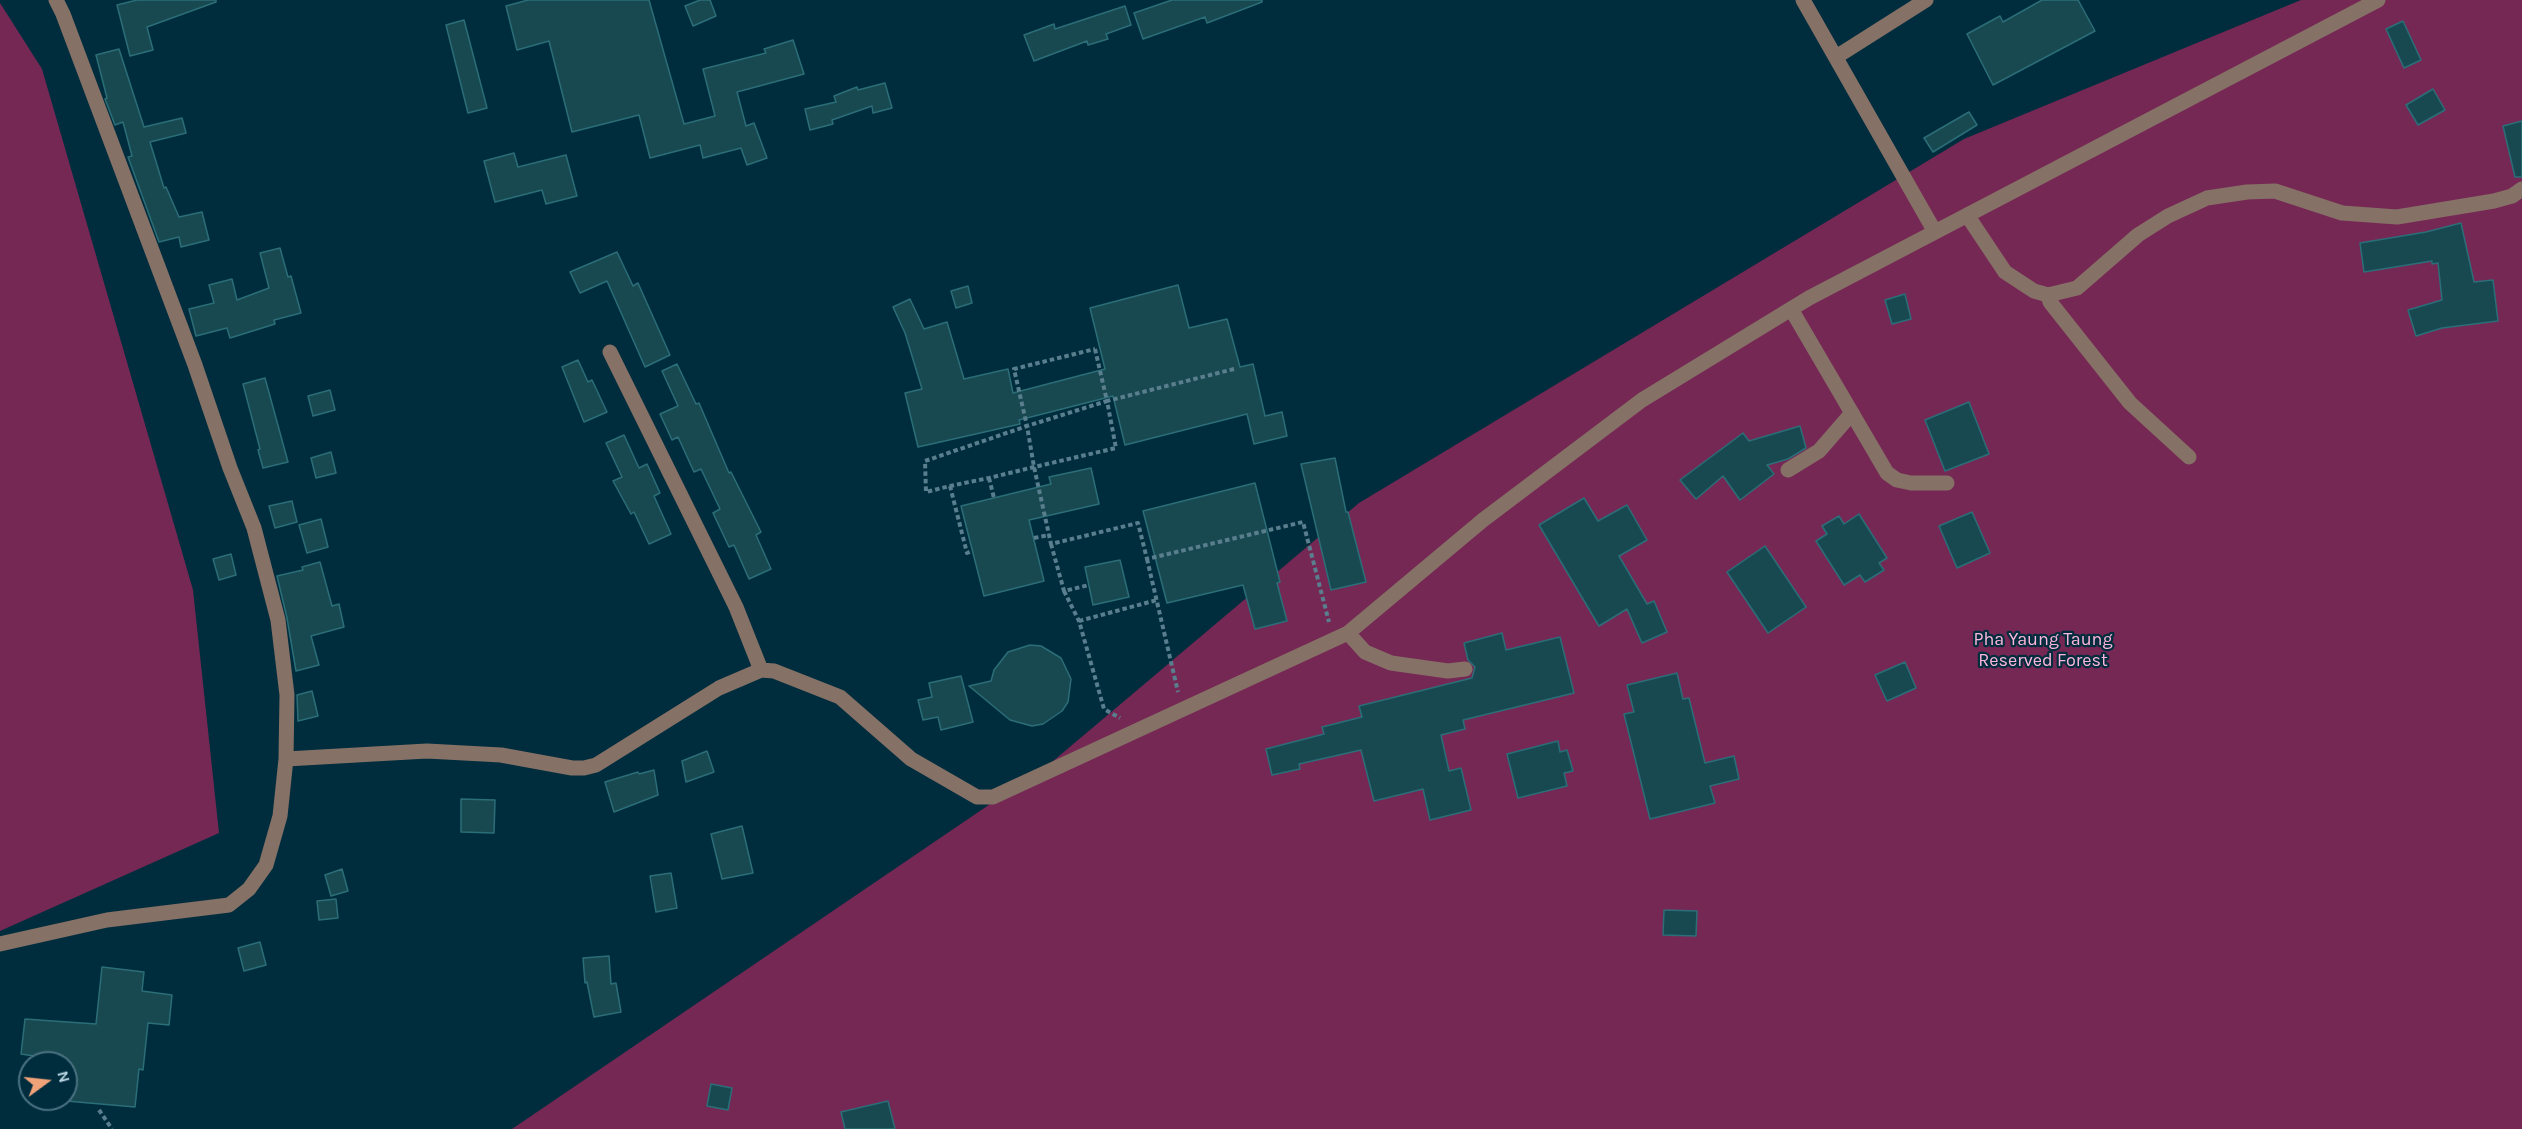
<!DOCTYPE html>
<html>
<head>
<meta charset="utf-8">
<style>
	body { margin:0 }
	#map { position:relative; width:2522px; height:1129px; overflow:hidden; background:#002d3e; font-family:Karla,sans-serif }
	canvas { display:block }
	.north { position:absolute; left:18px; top:1051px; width:60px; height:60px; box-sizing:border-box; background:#002d3e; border:2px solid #4b7180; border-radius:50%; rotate:75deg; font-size:16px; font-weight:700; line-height:24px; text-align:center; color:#bcd7e4 }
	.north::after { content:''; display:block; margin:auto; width:21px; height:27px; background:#f0a279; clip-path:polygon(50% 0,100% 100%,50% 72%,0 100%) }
</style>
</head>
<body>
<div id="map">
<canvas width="2522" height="1129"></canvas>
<div class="north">N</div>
</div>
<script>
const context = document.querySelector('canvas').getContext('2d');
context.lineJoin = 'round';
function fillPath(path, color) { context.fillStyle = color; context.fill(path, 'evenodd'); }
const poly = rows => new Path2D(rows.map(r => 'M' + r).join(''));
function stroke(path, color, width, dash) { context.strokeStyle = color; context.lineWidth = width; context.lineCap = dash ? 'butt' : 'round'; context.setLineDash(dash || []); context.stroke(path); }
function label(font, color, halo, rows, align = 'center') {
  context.font = font + ' Karla,sans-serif'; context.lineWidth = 4.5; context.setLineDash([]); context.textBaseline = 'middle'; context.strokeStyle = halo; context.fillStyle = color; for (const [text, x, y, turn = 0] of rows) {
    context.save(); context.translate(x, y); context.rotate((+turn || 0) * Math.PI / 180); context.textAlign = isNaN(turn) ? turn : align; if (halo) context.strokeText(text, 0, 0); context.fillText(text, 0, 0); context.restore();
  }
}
const green = poly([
	[2301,0,2522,0,2522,1129,512,1129,1052,762,1359,503,1964,139],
	[0,3,42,69,193,590,219,833,0,931]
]);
const building = poly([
	[137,0,216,0,216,2,147,27,153,50,130,56,117,5,137,0],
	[528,0,649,0,684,124,715,116,703,69,766,53,764,49,793,40,804,74,737,92,746,126,754,123,767,158,747,165,741,148,703,158,700,145,650,158,639,115,572,132,549,41,517,50,506,6,528,0],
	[700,0,710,0,716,16,693,26,685,6,700,0],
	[1172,0,1262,0,1262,2,1207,23,1205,17,1143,39,1134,13,1172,0],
	[2042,0,2078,0,2095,31,1993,85,1967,34,2000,16,2003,22,2042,0],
	[1125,6,1131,25,1106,34,1108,39,1088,45,1087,41,1034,61,1024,35,1054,24,1055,29,1125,6],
	[464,20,487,108,468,113,446,25,464,20],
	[2403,21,2421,60,2404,68,2386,29,2403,21],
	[119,49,144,127,182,118,186,133,150,142,164,188,166,187,179,217,202,212,209,240,181,247,179,237,159,242,128,157,132,156,123,122,115,125,105,99,107,98,96,55,119,49],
	[885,83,892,108,873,113,872,106,832,120,833,124,810,130,805,109,836,102,834,96,857,87,858,90,885,83],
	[2433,89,2445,110,2418,125,2406,105,2433,89],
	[1969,112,1977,125,1933,152,1924,138,1969,112],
	[2522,121,2522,177,2515,177,2503,126,2522,121],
	[514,153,518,167,566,155,577,196,546,204,542,190,495,202,484,161,514,153],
	[2461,223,2474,282,2493,280,2498,321,2442,328,2416,336,2408,310,2442,300,2438,263,2432,264,2432,261,2364,272,2360,243,2426,232,2461,223],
	[280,248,288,277,291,276,301,313,274,320,275,324,230,338,227,328,196,336,189,309,214,303,209,285,232,279,237,300,269,288,260,253,280,248],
	[617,252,633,286,638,283,670,355,645,367,607,281,580,293,570,272,617,252],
	[1178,285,1189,328,1227,319,1240,367,1253,364,1265,416,1282,412,1287,436,1254,444,1247,414,1125,445,1113,396,1019,420,1020,424,918,447,905,393,922,389,905,333,893,307,910,299,924,329,947,322,964,379,1008,369,1013,393,1105,369,1090,308,1178,285],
	[968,286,972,303,956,308,951,291,968,286],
	[1905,294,1911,319,1892,324,1885,300,1905,294],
	[578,360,588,382,592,380,607,412,584,422,562,367,578,360],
	[677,364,696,404,699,403,729,473,731,472,761,532,756,535,771,569,749,579,734,545,729,547,713,513,720,509,701,469,694,472,678,437,672,440,660,414,678,406,662,371,677,364],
	[265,378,288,462,263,468,258,450,260,449,243,384,265,378],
	[330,390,335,410,313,416,308,396,330,390],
	[1969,402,1989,454,1945,471,1925,420,1969,402],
	[1800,426,1806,448,1788,459,1767,465,1774,474,1740,500,1723,476,1696,499,1680,480,1743,433,1749,441,1800,426],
	[624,435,639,468,647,464,660,493,654,496,671,534,649,544,634,512,631,514,613,481,622,477,606,443,624,435],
	[331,452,336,473,316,478,311,458,331,452],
	[1335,458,1346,512,1348,512,1366,582,1331,590,1301,464,1335,458],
	[1091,468,1099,504,1029,520,1044,581,984,596,961,506,1051,484,1049,477,1091,468],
	[1255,483,1280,582,1277,583,1287,621,1255,629,1243,585,1167,603,1143,511,1255,483],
	[1584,498,1598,521,1627,505,1647,540,1619,556,1647,604,1654,601,1667,632,1642,643,1627,609,1599,626,1539,525,1584,498],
	[292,501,297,522,275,528,269,506,292,501],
	[1972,512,1990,553,1957,568,1939,526,1972,512],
	[1859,514,1887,558,1879,563,1884,570,1865,582,1860,575,1844,585,1816,541,1827,534,1822,526,1839,516,1844,524,1859,514],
	[321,519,328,547,307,553,299,525,321,519],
	[1765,546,1806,607,1768,633,1727,572,1765,546],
	[231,554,236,575,219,580,213,559,231,554],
	[1120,560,1129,597,1093,605,1085,567,1120,560],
	[320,562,332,606,339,604,344,627,311,636,319,665,296,671,287,618,277,576,303,570,302,567,320,562],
	[1502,633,1506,650,1560,637,1574,693,1463,720,1465,729,1441,735,1449,771,1461,768,1471,810,1430,820,1423,789,1374,801,1361,750,1299,764,1300,769,1272,775,1266,749,1324,734,1322,727,1362,717,1359,706,1472,678,1475,667,1468,660,1464,643,1502,633],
	[1030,645,1041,646,1061,658,1071,679,1068,702,1062,711,1043,724,1032,726,1010,720,969,686,991,681,994,670,1008,652,1030,645],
	[1905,662,1916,688,1887,701,1875,675,1905,662],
	[1677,673,1683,699,1689,698,1705,763,1734,756,1739,779,1710,786,1715,803,1650,819,1624,714,1634,712,1627,685,1677,673],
	[961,676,973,722,941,730,938,717,923,720,918,700,932,697,929,683,961,676],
	[312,691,318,716,298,721,297,695,312,691],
	[1558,741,1560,752,1567,750,1573,771,1564,773,1567,786,1518,798,1507,754,1558,741],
	[707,751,714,772,686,782,682,761,707,751],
	[654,770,658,795,614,812,605,782,638,772,639,774,654,770],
	[461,799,495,800,494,833,461,832,461,799],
	[742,826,753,873,722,879,711,834,742,826],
	[342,869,348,891,331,896,325,875,342,869],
	[671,873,677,908,656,912,650,876,671,873],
	[336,899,338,918,319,920,317,901,336,899],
	[1664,910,1697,911,1696,936,1663,935,1664,910],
	[260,942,266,965,244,971,238,948,260,942],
	[609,956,611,984,616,983,621,1012,594,1017,587,982,585,983,583,958,609,956],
	[102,967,144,972,142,991,172,995,169,1025,148,1023,143,1070,139,1069,135,1107,66,1101,66,1061,21,1054,25,1019,96,1024,102,967],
	[711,1084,732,1088,728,1110,707,1106,711,1084],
	[888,1101,895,1129,845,1129,841,1112,888,1101]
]);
const path = poly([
	[1095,349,1107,401,1027,426,1014,369,1095,349],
	[1234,369,1107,401,1116,448,1034,467,989,478,950,486,926,492,925,461,1027,426,1034,467,1051,544,1138,523,1147,559,1303,522,1329,622],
	[989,478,994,498],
	[950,486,967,553,972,551],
	[1034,538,1049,535],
	[1051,544,1064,591,1089,585],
	[1147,559,1178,692],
	[1064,591,1079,621,1104,709,1120,718],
	[1079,621,1157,600],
	[99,1110,112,1129]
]);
const minor = poly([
	[56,0,63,14,195,365,230,468,254,528,278,620,287,695,286,759,427,751,501,755,572,768,584,768,596,765,719,688,761,670,774,671,840,697,911,759,977,797,993,797,1348,633,1483,520,1642,400,1809,298,2378,0],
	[1803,0,1935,232],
	[1836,57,1926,0],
	[1967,215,2005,272,2034,291,2048,295,2077,288,2138,235,2168,216,2207,198,2247,192,2275,191,2342,213,2397,217,2494,201,2512,196,2522,189],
	[2048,295,2050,302,2130,403,2189,457],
	[1791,309,1887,473,1897,480,1911,483,1947,483],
	[610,352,736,607,761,670],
	[1788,470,1819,451,1852,413],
	[1348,633,1365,652,1391,663,1448,671,1465,669],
	[0,944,107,920,229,905,249,889,266,865,280,816,286,759]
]);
const parkNames = [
	["Pha Yaung Taung",2043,640],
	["Reserved Forest",2043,661]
];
fillPath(green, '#762855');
fillPath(building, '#194950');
stroke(building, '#2b6e78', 1.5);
stroke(path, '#597e8d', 4, [4.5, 3]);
stroke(minor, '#867166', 15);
label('18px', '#ffb6da', '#002d3e', parkNames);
</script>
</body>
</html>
